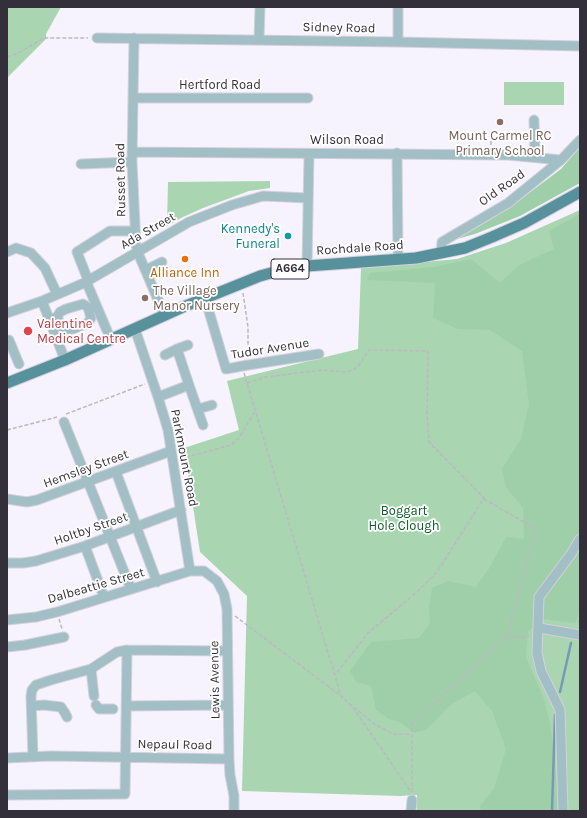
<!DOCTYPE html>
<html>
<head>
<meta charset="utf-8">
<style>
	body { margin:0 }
	#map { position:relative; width:587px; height:818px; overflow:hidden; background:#f7f3fe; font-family:Karla,sans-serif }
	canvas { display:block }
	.frame { position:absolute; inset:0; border:8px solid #34303b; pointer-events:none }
</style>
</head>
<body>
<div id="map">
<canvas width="587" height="818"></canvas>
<div class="frame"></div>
</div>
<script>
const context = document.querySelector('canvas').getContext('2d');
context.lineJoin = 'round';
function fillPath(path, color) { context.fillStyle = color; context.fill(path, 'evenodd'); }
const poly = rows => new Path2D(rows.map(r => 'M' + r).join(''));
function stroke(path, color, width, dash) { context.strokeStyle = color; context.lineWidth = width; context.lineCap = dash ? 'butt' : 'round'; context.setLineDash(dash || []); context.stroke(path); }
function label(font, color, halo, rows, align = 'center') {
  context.font = font + ' Karla,sans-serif'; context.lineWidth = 3.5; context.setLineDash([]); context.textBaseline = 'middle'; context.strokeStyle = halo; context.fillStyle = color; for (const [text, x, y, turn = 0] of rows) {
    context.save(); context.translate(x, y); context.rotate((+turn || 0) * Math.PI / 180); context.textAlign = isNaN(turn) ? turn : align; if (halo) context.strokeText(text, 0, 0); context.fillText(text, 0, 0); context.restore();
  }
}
const green = poly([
	[7,7,61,7,46,34,46,39,7,78],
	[504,82,564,82,564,105,504,105],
	[270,181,270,188,249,191,203,208,183,217,167,226,168,182],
	[580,210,580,811,417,811,417,795,400,796,242,791,247,596,200,552,184,448,239,430,227,381,358,349,361,268,457,259,506,243]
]);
const forest = poly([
	[580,147,580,183,520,216,475,234,457,239,456,237,513,205,561,169],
	[580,214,580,610,575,623,543,619,528,631,526,657,544,699,550,723,557,783,557,811,481,811,480,806,494,789,506,749,492,711,475,691,450,705,427,729,414,733,400,722,389,719,376,710,371,686,356,682,350,671,371,642,419,638,430,624,429,608,432,588,448,581,476,587,490,567,506,537,524,539,523,508,506,487,502,469,521,439,529,404,522,351,490,330,458,329,433,318,435,283,367,280,370,273,434,267,471,259,500,283,519,265,554,249,549,231]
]);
const stream = poly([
	[580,622,580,621],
	[560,692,571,643],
	[552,811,555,715]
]);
const path = poly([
	[7,57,18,53,44,38,88,38],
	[491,141,491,147],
	[243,293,248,327,248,357],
	[244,373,341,696,352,706,411,792],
	[247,383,265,377,323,370,346,372,353,370,359,365,369,350,428,351,427,414,429,442,484,498,437,572,418,591,368,633,335,675],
	[66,414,145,384],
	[7,430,57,417],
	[180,459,231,445,239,438,255,411],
	[484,499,536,529,507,637,526,637,529,635],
	[235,616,341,696],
	[59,619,62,629],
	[354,707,374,724,394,734,411,734],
	[412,792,412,723,507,637]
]);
const minor = poly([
	[398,7,398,42],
	[97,38,398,42,580,46],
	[134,38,132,162,136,245,138,253,165,316],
	[259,40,260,7],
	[133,98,308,98],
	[534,120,535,157],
	[133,152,508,155,561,160],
	[397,153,398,259],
	[81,164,132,162],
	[7,252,16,248,31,253,45,268,57,294],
	[441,253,442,242,508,203,561,160,580,140],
	[307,266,309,154],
	[146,270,162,262],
	[88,280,77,252,110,231,135,231],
	[86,281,111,340],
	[205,298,226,369,248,365,319,354],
	[42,301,65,360],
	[7,313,42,301,84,283,189,222,232,205,263,196,308,198],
	[49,320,57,317,60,312,66,309,83,304,88,307,91,318,88,323,73,329,65,329,62,327,57,317],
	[135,329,158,397,168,430,190,571],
	[7,341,9,340,19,364],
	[165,355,177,349],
	[189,385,203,425],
	[158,397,189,385,177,349,188,345],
	[198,409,212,405],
	[64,422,131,589],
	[116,472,157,582],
	[7,499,27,502,37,500,171,451],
	[85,546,104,597],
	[7,563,23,563,36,561,85,546,181,510],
	[7,620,36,617,57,612,190,571,204,571,217,581,224,594,227,609,229,759,230,775,234,796,234,811],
	[539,628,580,635],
	[7,647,25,645,64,637],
	[91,669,94,696],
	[96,705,99,709,113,709],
	[32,706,44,705,61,707,65,713,67,717],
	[126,706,228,705],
	[33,757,31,696,32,690,36,685,51,680,91,669,117,652,127,650,227,651],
	[7,758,51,756,229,759],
	[7,795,125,794,127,650],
	[411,811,412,800],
	[563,811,560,710,541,671,537,653,539,597,571,554,580,539]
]);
const major = poly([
	[7,383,65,360,183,307,260,276,282,270,307,266,416,258,465,248,492,237,524,223,580,192]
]);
const markers = [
	[500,122,4,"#8d6e63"],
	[288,236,4,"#0f9aa8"],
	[185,259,4,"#e8710a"],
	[145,298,4,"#8d6e63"],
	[28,331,5,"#e0444e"]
];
const shields = [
	[290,269,38]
];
const shieldNames = [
	["A664",290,269]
];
const streetNames = [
	["Sidney Road",339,28,1],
	["Hertford Road",220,85],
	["Wilson Road",347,140],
	["Russet Road",121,180,-91],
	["Old Road",502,188,-35],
	["Ada Street",148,231,-30],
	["Rochdale Road",360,248,-4],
	["Tudor Avenue",270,349,-9],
	["Parkmount Road",184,458,79],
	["Hemsley Street",86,469,-20],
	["Holtby Street",91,529,-19],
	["Dalbeattie Street",96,586,-16],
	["Lewis Avenue",215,680,-91],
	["Nepaul Road",175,745,1]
];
const educationNames = [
	["Mount Carmel RC",500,136],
	["Primary School",500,151],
	["The Village",153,291,"left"],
	["Manor Nursery",153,306,"left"]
];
const cultureNames = [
	["Kennedy's",280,229],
	["Funeral",280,244]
];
const foodNames = [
	["Alliance Inn",185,273]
];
const healthNames = [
	["Valentine",37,324],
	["Medical Centre",37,339]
];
const parkNames = [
	["Boggart",404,511],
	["Hole Clough",404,526]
];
fillPath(green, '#a9d5b1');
fillPath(forest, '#9fcfa8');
stroke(stream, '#789ab7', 2.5);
stroke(minor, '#d4d0db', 11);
stroke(major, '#d4d0db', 13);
stroke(path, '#bcb8c3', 1.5, [4, 2]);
stroke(minor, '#a1bfc5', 9);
stroke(major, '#56919c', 11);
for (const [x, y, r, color] of markers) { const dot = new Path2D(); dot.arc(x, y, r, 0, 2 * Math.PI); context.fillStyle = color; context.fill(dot); stroke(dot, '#fff', 1.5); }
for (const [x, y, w] of shields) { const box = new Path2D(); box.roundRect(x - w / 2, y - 10, w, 20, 3); context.fillStyle = '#fff'; context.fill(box); stroke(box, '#34303b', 1); }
label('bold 12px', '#34303b', null, shieldNames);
label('13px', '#34303b', '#fff', streetNames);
label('13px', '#785e54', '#fff', educationNames);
label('13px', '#0d838f', '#fff', cultureNames, 'right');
label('13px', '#c56008', '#fff', foodNames);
label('13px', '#be3a42', '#fff', healthNames, 'left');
label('13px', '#0d5828', '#fff', parkNames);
</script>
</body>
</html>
